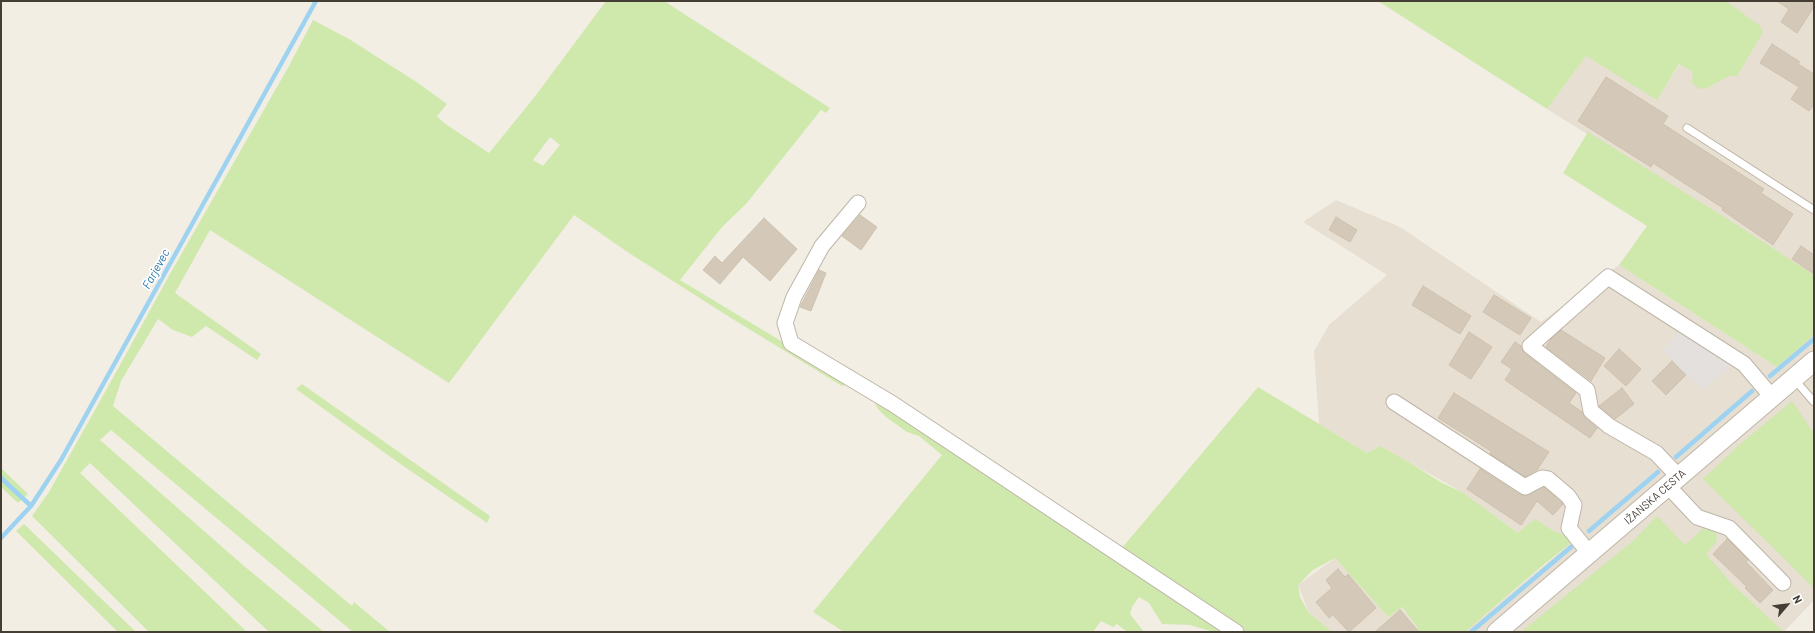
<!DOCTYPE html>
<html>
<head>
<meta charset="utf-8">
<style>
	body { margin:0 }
	#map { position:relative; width:1815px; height:633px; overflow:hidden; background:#f2eee4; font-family:Barlow,sans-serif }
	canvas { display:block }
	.frame { position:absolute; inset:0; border:2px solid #453e34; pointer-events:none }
	.north { position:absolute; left:1767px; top:585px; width:40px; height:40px; -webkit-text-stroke:3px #fff; paint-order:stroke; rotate:62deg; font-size:11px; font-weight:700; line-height:16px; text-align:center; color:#453e34 }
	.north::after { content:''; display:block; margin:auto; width:14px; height:18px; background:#453e34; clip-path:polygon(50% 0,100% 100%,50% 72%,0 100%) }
</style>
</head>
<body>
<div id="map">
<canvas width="1815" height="633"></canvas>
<div class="frame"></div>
<div class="north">N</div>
</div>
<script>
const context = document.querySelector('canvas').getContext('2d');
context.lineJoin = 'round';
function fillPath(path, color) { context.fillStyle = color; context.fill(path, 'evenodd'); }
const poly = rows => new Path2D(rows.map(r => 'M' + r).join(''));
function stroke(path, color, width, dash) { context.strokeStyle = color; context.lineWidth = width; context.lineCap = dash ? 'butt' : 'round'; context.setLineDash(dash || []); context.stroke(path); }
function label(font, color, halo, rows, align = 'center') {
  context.font = font + ' Barlow,sans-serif'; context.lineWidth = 3.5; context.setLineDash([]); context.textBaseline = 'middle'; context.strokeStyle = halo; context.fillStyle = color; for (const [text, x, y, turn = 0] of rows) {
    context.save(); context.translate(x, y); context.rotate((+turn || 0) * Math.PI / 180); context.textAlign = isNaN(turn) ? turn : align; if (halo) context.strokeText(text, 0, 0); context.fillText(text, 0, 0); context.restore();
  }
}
const residential = poly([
	[1721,1,1814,1,1814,276,1547,109,1586,56,1657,99],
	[1336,200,1400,227,1541,322,1619,265,1777,367,1814,328,1814,600,1784,632,1465,632,1571,543,1518,533,1462,492,1380,446,1367,453,1319,424,1314,351,1329,325,1387,275,1303,222],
	[1335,558,1388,617,1401,607,1418,628,1413,632,1331,632,1309,613,1298,585]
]);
const green = poly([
	[606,1,664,1,830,108,826,113,821,110,746,204,722,227,680,280,786,344,847,384,842,386,731,318,629,253,574,215,449,383,210,230,175,293,261,354,257,360,206,326,192,337,173,330,158,319,121,381,113,406,352,606,354,602,390,632,353,632,111,430,100,440,244,566,324,632,269,632,90,463,80,473,247,632,149,632,32,516,49,492,109,385,170,274,289,66,313,20,349,39,418,83,447,104,437,116,444,123,489,153,533,99],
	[550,137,560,145,543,166,533,160],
	[1378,1,1726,1,1760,26,1763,32,1737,76,1729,76,1707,88,1700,89,1692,83,1693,72,1679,64,1657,100,1586,56,1547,109],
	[1588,132,1740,227,1814,275,1814,335,1777,367,1619,265,1647,226,1563,173],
	[302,384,490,516,487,523,399,463,296,389],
	[1258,387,1367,453,1380,446,1407,461,1442,483,1462,492,1518,533,1535,519,1553,531,1570,537,1571,543,1542,566,1465,632,1413,632,1418,628,1402,607,1388,617,1335,558,1313,570,1298,585,1300,597,1309,613,1332,632,1247,632,1121,549],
	[873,399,1231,632,1214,632,1190,625,1162,624,1149,603,1139,597,1132,607,1130,614,1144,632,1127,632,1117,624,1113,627,1101,621,1093,632,844,632,813,612,942,455,919,436,907,432,886,417,878,409],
	[1792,401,1814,434,1814,588,1703,479,1738,446],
	[1,468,28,494,18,503,1,487],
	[1657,516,1685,545,1704,528,1713,527,1716,533,1717,541,1706,554,1731,583,1784,632,1521,632,1634,540],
	[24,524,83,581,136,632,118,632,16,531]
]);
const parking = poly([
	[1688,319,1743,356,1703,390,1663,351]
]);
const stream = poly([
	[1770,376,1814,339],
	[1676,457,1752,391],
	[1,478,31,506],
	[1589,531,1658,472],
	[1,538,31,506,61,460,316,1],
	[1471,632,1571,547]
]);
const building = poly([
	[1777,1,1814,1,1814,7,1797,33,1781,22,1789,9,1777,1],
	[1772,44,1800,62,1798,64,1814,74,1814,104,1809,111,1791,99,1799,87,1760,63,1772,44],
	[1606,77,1668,116,1663,124,1764,189,1761,193,1793,214,1773,245,1722,210,1723,208,1653,163,1651,167,1578,121,1606,77],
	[860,215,877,227,861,250,842,236,860,215],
	[1336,217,1357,230,1350,242,1329,230,1336,217],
	[764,218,797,249,770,281,743,257,720,284,703,270,715,256,722,263,764,218],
	[1801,246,1814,255,1814,274,1792,259,1801,246],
	[819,270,826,273,811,311,800,307,819,270],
	[1423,286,1471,316,1460,334,1412,305,1423,286],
	[1494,295,1531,318,1520,335,1483,312,1494,295],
	[1561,330,1605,358,1591,381,1546,347,1551,339,1561,330],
	[1469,332,1492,347,1471,379,1449,365,1469,332],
	[1515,342,1521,346,1524,353,1576,393,1569,403,1582,412,1585,418,1597,428,1590,438,1505,380,1512,369,1501,362,1515,342],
	[1619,349,1641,369,1626,386,1604,366,1619,349],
	[1672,361,1686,375,1666,395,1652,381,1672,361],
	[1622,388,1634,404,1615,419,1599,406,1622,388],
	[1454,393,1549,452,1537,470,1525,477,1490,454,1491,451,1438,418,1454,393],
	[1480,469,1520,495,1529,495,1544,487,1563,504,1553,515,1537,501,1521,525,1467,489,1480,469],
	[1727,539,1748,560,1746,562,1773,590,1760,603,1745,588,1747,587,1713,554,1727,539],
	[1338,569,1345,577,1348,574,1376,608,1349,632,1333,615,1329,618,1316,602,1332,588,1326,580,1338,569],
	[1400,610,1419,632,1375,632,1400,610]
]);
const service = poly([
	[1687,128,1814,210],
	[1794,379,1814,402]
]);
const minor = poly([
	[858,203,822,246,794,297,785,323,791,343,893,404,1236,632],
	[1394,402,1525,487,1542,478,1548,479,1568,496,1574,505,1569,528,1589,553],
	[1679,477,1656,453,1609,426,1591,411,1587,390,1530,346,1608,277,1744,364,1772,397],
	[1668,486,1697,517,1729,528,1783,583]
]);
const tertiary = poly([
	[1497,632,1814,361]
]);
const streetNames = [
	["IŽANSKA CESTA",1655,497,-41]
];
const waterNames = [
	["Farjevec",156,269,-61]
];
fillPath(residential, '#e7dfd2');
fillPath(green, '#cfe8ac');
fillPath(parking, '#e3e0dd');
stroke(stream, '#9ed2f1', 4.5);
fillPath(building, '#d4c9b9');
stroke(building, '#cfc1ad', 1);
stroke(service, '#beb5a7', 9);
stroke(minor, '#beb5a7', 17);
stroke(tertiary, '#beb5a7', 21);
stroke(service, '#fff', 7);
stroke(minor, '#fff', 15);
stroke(tertiary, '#fff', 19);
label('11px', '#453e34', '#fff', streetNames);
label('italic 12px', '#2b79aa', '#fff', waterNames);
</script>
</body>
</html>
